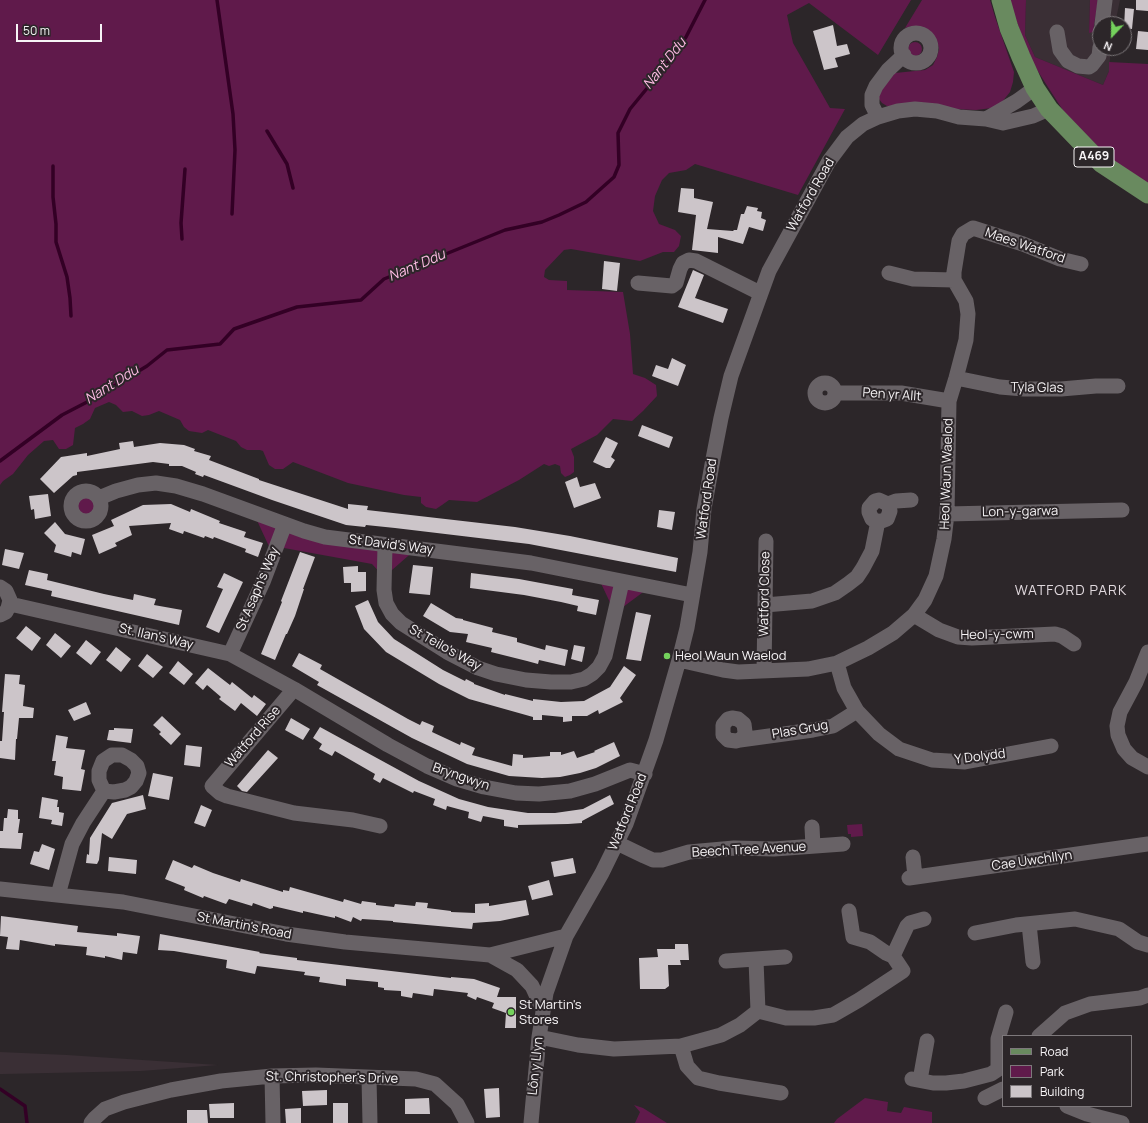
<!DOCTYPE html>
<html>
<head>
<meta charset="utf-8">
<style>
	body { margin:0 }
	#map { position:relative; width:1148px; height:1123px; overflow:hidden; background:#2c2629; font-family:Manrope,sans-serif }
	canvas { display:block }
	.legend { position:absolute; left:1002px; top:1035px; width:130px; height:72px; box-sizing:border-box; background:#2c2629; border:1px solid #7d787b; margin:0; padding:5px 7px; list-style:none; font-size:12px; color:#f7f4f6 }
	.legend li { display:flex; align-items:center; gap:8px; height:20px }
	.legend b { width:20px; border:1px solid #7d787b }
	.north { position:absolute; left:1092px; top:16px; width:40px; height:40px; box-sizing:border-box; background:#2c2629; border:1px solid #7d787b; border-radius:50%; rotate:202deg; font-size:11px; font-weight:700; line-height:16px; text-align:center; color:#f7f4f6 }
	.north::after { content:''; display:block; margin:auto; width:14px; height:18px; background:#74d25c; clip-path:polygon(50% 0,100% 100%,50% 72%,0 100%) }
	.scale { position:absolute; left:16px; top:24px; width:86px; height:18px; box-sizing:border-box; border:2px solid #f7f4f6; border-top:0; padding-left:5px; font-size:12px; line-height:14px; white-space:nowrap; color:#f7f4f6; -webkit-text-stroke:3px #2c2629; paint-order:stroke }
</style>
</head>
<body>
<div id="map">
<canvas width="1148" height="1123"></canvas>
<ul class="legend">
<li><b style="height:5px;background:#698a5f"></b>Road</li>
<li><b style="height:11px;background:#601a4b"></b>Park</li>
<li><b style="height:11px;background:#ccc5c9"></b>Building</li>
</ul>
<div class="north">N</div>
<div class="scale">50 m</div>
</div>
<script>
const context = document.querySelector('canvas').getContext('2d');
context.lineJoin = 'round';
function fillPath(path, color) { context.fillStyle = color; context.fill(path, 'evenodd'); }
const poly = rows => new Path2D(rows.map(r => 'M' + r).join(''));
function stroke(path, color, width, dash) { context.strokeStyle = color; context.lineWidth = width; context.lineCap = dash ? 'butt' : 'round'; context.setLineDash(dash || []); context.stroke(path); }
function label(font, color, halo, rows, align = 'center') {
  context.font = font + ' Manrope,sans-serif'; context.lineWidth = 4; context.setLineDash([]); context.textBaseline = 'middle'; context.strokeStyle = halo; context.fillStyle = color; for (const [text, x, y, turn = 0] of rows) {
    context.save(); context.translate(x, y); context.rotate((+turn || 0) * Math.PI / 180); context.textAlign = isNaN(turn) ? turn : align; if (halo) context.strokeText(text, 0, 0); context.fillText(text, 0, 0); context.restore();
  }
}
const built = poly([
	[1026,0,1090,0,1089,33,1093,31,1098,0,1120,0,1115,24,1100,24,1100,48,1111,48,1109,71,1103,85,1035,57,1025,35],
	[0,1052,67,1055,218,1065,141,1071,3,1074,0,1074]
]);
const green = poly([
	[0,0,911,0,878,55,809,3,787,15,793,43,830,108,845,109,798,195,695,164,686,170,669,173,662,180,655,196,653,211,659,224,675,230,681,236,679,246,674,252,663,252,640,261,571,249,564,250,545,270,544,277,549,280,567,281,567,290,623,292,630,334,633,374,645,378,656,385,657,396,643,411,632,421,613,419,597,435,571,449,574,457,574,472,570,475,565,477,561,473,560,466,555,464,549,466,544,464,519,480,477,502,449,500,442,505,436,509,426,507,421,503,421,497,404,495,348,483,293,462,283,469,275,469,269,465,263,451,260,450,247,450,241,447,236,441,208,430,202,433,189,431,184,427,180,420,159,411,149,415,142,416,132,411,123,412,116,405,109,402,95,408,90,419,83,424,75,428,73,445,66,449,59,449,53,440,44,441,28,455,13,474,3,481,0,485],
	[922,0,990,0,995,17,1014,72,1013,82,1010,92,1002,102,992,108,976,110,887,106,882,103,879,99,879,94,886,83,895,73,925,70,933,65,937,57,939,49,937,41,931,33,922,28,913,26,905,28],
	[1009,0,1026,0,1025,35,1035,57,1103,85,1109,71,1109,62,1148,64,1148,186,1118,167,1064,112,1030,59],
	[1090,0,1098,0,1093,32,1089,33],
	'908 49a7 7 0 1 1 14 0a7 7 0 1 1-14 0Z',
	'71 506a15 15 0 1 1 30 0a15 15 0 1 1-30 0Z',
	[254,514,285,524,416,549,384,577,372,564,284,548,273,555],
	[598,577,650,587,615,613],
	[862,824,863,836,851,837,851,834,848,834,847,825],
	[865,1098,888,1102,887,1111,901,1113,904,1107,932,1112,932,1123,834,1123,837,1119],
	[634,1105,643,1108,667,1123,635,1123,640,1112]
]);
const stream = poly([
	[217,0,233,114,235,150,232,214],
	[267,131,287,164,293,188],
	[53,166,53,197,56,224,56,242,67,277,70,298,71,316],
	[182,239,181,223,185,169],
	[0,461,62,415,89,401,147,366,167,350,220,344,234,329,297,307,361,300,384,279,505,230,542,222,559,215,586,202,614,177,619,165,618,133,630,109,667,64,686,37,705,0],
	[0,1089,25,1106,27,1123]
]);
const building = poly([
	[1136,0,1148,0,1148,11,1136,10],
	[1125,8,1134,9,1132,29,1124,28],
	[833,25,837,46,847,44,850,54,835,58,838,67,824,70,813,31],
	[1138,31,1148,32,1148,50,1136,49],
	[681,188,694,189,694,198,713,202,707,229,733,231,734,230,737,230,741,214,744,214,747,206,758,208,757,211,762,212,761,218,766,220,763,231,749,227,743,244,718,237,718,253,692,250,696,215,678,212],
	[604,261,620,263,617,291,602,289],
	[693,270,704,275,695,298,728,309,723,323,678,307],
	[672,358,686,365,678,386,652,376,656,365,668,369],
	[642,425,673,437,669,448,638,436],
	[606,437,618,443,611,457,615,460,610,468,606,468,593,462],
	[133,441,134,447,160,443,184,445,195,449,194,451,211,456,209,460,259,479,259,480,348,509,348,504,368,506,367,510,515,527,570,536,678,558,676,572,529,544,395,528,366,525,365,527,346,525,272,500,204,475,203,477,195,474,196,472,182,466,169,466,169,464,153,462,77,472,77,475,73,476,54,493,40,479,61,457,87,453,87,456,120,449,119,443],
	[577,477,580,487,595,483,601,498,574,508,565,482],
	[48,494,51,516,35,519,34,509,31,510,29,496],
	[171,504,190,512,191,509,220,521,219,523,246,532,244,537,263,543,258,557,245,552,246,549,214,537,213,539,205,536,204,538,184,531,183,534,169,529,171,523,129,526,132,535,115,543,117,546,99,554,92,535,114,526,111,520,143,505],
	[659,510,675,512,672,530,657,527],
	[55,522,65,534,85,539,81,555,72,552,71,557,54,552,56,545,44,533],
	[5,549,24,553,19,569,2,565],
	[300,552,315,557,303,589,304,589,295,616,287,634,286,634,275,660,261,654,282,602,281,601],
	[413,565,433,567,430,595,409,593],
	[358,566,358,572,366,572,366,591,351,592,351,583,344,583,343,567],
	[29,570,48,574,47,580,104,594,133,600,134,594,156,599,154,605,182,610,179,625,51,596,52,591,25,585],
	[224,573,243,582,219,633,206,627,223,589,217,587],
	[471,573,519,579,573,589,572,595,599,600,596,615,577,611,578,606,561,602,524,595,470,588],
	[368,600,378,622,394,639,443,670,465,681,466,679,474,683,474,684,505,695,505,694,533,701,533,699,561,702,584,701,610,687,624,666,636,675,620,698,623,702,599,714,598,710,587,716,572,716,572,721,563,722,563,717,542,715,542,720,533,720,533,717,469,699,439,684,386,652,364,629,355,606],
	[431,603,456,618,463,619,463,620,493,628,492,632,517,638,517,642,545,650,546,645,568,650,565,666,539,660,538,664,527,661,491,652,492,648,466,642,468,634,450,632,423,616],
	[636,612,651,615,641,661,626,659],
	[26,626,41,638,32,651,16,638],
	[55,633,71,646,61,658,46,645],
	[86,640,101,652,91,665,76,653],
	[574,645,585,647,582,662,571,659],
	[116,647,131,659,121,672,106,660],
	[299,653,322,665,320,669,408,719,420,725,422,721,434,726,432,732,460,745,461,742,475,748,472,755,512,766,513,754,523,755,523,758,550,756,550,752,561,752,561,755,574,751,577,758,595,752,594,751,614,742,620,756,596,768,580,773,560,777,542,778,509,776,467,764,412,738,317,685,319,682,292,666],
	[147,654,163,667,153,678,138,666],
	[178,661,193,674,184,685,169,673],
	[208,668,230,685,232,682,252,698,254,695,266,704,257,716,241,703,235,711,219,699,221,697,207,685,203,690,195,683],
	[5,674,20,675,19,684,25,685,23,706,34,708,33,718,19,718,17,739,16,739,15,760,0,758,0,741,2,741,4,712,2,712],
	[86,702,91,714,74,721,68,710],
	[162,716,181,734,171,745,159,734,161,732,153,725],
	[291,718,310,729,303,740,285,730],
	[320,727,419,781,459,799,488,807,528,813,555,813,583,809,610,795,614,804,582,821,582,823,568,824,518,825,518,828,504,826,504,820,483,816,481,822,468,818,469,812,447,806,446,810,433,805,435,799,414,791,413,793,383,778,380,783,373,779,375,774,335,751,332,756,319,749,322,744,313,738],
	[114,728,133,729,131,743,107,740,109,730,114,730],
	[56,735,68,737,66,748,85,750,81,769,85,770,81,791,62,789,63,777,54,775,56,761,52,761],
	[186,745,202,747,200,767,184,765],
	[268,750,278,758,247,792,242,791,237,786],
	[153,773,173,777,169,800,148,796],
	[143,795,146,809,127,814,112,839,102,833,99,860,97,864,86,863,87,854,89,855,90,838,112,803],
	[42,797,58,800,57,807,59,807,59,812,64,813,62,826,51,824,52,820,39,818],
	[201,805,212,810,205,827,194,823],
	[8,809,18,810,18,819,20,819,18,833,23,833,21,849,0,848,0,831,3,831,4,818,7,818],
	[42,844,55,849,49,870,30,864,34,851,39,852],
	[109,857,137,860,136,874,108,871],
	[573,858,576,873,554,877,551,862],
	[173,860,192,868,194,865,213,873,240,882,241,879,283,892,283,890,289,891,290,887,343,902,344,899,361,904,362,901,376,903,376,905,394,907,395,904,415,906,416,902,428,903,427,908,451,911,451,912,475,913,475,904,489,903,489,906,526,900,529,915,500,921,473,923,472,929,393,922,393,921,362,919,361,921,353,917,351,922,335,916,335,918,303,911,303,913,273,906,273,908,270,909,253,903,252,906,229,899,226,904,204,896,203,898,184,890,185,887,165,879],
	[549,880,553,895,532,900,528,886],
	[1,916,78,926,77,932,117,936,117,933,140,936,137,954,123,952,122,960,105,956,105,958,86,955,87,947,55,944,55,946,20,940,19,950,6,949,8,937,0,936],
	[160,934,260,952,259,953,297,958,297,960,451,978,451,977,474,979,500,988,497,997,516,997,516,1028,505,1028,506,1013,492,1008,494,1003,477,997,476,1000,467,996,468,993,434,989,433,996,413,993,412,998,401,996,401,991,384,990,384,988,378,987,378,982,346,979,346,986,319,982,320,977,304,975,305,972,257,966,255,974,226,968,227,960,174,951,158,950],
	[675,944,688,944,689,960,680,960,681,965,668,965,669,986,665,989,640,989,639,958,658,957,657,949,675,949],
	[499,1088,500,1117,486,1118,484,1089],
	[327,1090,327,1105,303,1106,302,1091],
	[429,1098,430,1114,405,1114,405,1099],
	[234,1103,234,1118,210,1118,209,1104],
	[333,1103,348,1103,348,1123,333,1123],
	[301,1108,301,1123,286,1123,285,1109],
	[187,1110,207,1110,208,1123,187,1123]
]);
const minor = poly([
	[1102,24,1105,0],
	[1057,32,1060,50,1068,61,1078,66,1089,67,1092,65,1099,56,1100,47],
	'901 48a15 15 0 1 1 30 0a15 15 0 1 1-30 0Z',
	[878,117,872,105,872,95,876,86,888,70,904,55],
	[986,119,1017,101,1035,88],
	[889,273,913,279,954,280],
	[638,283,672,286,676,283,680,269,683,263,689,260,696,261,760,293],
	[956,378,1000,387,1024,389,1061,389,1096,386,1118,386],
	'815 393a10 10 0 1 1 20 0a10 10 0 1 1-20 0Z',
	[835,393,901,393,949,401],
	'71 506a15 15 0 1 1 30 0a15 15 0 1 1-30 0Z',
	[99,498,116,491,138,485,156,483,176,486,203,494,304,531,325,537,531,563,692,595],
	[888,504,890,511,887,519,879,522,872,519,869,512,869,508,875,501,879,500,888,504,896,501,911,500],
	[947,514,1122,510],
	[385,545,384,590,386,603,392,614,401,623,447,652,478,668,496,674,526,680,551,682,571,682,584,679,592,674,599,667,605,656,622,582],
	[0,587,6,591,10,600,8,608,6,612,0,615],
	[10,604,230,654,294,689,388,745,427,766,457,779,484,787,516,793,539,794,570,791,595,784,630,770,645,774],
	[765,605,812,601,835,593,848,584,857,577,863,568,872,551,878,521],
	[914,615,939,630,958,637,972,638,1055,634,1062,636,1074,644],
	[1148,652,1136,682,1120,712,1117,726,1118,735,1124,749,1132,758,1148,767],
	[230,654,263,582,285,524],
	[679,660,723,670,738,672,808,669,837,663,868,648,893,633,914,615,925,600,936,576,944,539,947,514,949,401,956,378,966,340,968,314,966,301,954,280,954,272,959,241,963,234,973,228,1023,244,1060,259,1081,264],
	[837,663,844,688,857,711,879,734,899,749,932,760,965,762,1051,746],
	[764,671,766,541],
	[294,689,212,786,220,793,227,796,294,813,353,820,380,826],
	[740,740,744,736,745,732,744,724,738,719,732,718,728,719,723,725,723,735,728,740,736,741,740,740,813,730,833,726,857,711],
	[812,827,813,846],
	[617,843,644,856,653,860,662,860,689,852,734,848,774,849,843,844],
	[913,857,915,877],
	[909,878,1148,844],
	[0,889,123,902,286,934,345,942,490,955,566,936],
	[58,895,72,844,83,823,104,791,99,780,99,771,103,761,112,755,122,755,131,760,137,766,139,773,136,781,131,787,125,790,114,792,104,791],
	[1029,924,1033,962],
	[975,933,1016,925,1075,919,1119,929,1138,942,1148,945],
	[490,955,517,970,532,986,543,1010],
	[893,956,907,926,910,923,924,919],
	[756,960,758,1011],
	[726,961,785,957],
	[758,1011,786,1018,814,1018,833,1015,859,1000,903,971,893,956,886,953,870,942,853,937,849,911],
	[1039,1036,1065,1013,1090,1004,1140,998,1148,995],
	[539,1037,578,1045,614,1049,681,1046,721,1035,740,1025,758,1011],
	[681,1046,687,1066,698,1078,719,1083,781,1093],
	[998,1069,998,1039,1006,1012],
	[272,1076,273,1123],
	[369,1078,370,1123],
	[912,1079,933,1083,946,1083,964,1081,991,1074,1003,1066],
	[920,1080,927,1041],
	[985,1098,1003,1089],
	[1067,1106,1087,1114,1122,1123],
	[91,1123,95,1118,105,1109,124,1102,171,1090,221,1081,272,1076,316,1075,416,1079,435,1084,457,1104,467,1123],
	[531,1123,539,1037,546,993,566,936,602,873,626,824,656,740,679,660,687,628,700,552,704,509,713,459,721,418,731,376,769,271,829,161,847,137,863,124,878,117,898,111,915,109,937,111,959,117,986,119,1003,123,1033,116,1049,109]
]);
const major = poly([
	[1001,0,1009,28,1021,57,1035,88,1049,109,1101,163,1148,194]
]);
const markers = [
	[667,656,4,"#74d25c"],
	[511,1012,4,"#74d25c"]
];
const shields = [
	[1094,157,40]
];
const shieldNames = [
	["A469",1094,157]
];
const streetNames = [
	["Watford Road",811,195,-60],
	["Maes Watford",1025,246,19],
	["Tyla Glas",1037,388,1],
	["Pen yr Allt",892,395,4],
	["Heol Waun Waelod",947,474,-88],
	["Watford Road",707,499,-82],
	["Lon-y-garwa",1020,512,-1],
	["St David's Way",391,545,7],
	["St Asaph's Way",258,589,-67],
	["Watford Close",765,594,-89],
	["Heol-y-cwm",997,635,-1],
	["St. Ilan's Way",156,637,13],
	["St Teilo's Way",445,648,29],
	["Plas Grug",800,730,-10],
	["Watford Rise",253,737,-49],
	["Y Dolydd",980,757,-7],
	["Bryngwyn",461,777,19],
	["Watford Road",628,812,-68],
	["Beech Tree Avenue",749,850,-3],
	["Cae Uwchllyn",1032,861,-8],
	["St Martin's Road",244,926,11],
	["Lôn y Llyn",536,1066,-84],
	["St. Christopher's Drive",332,1078,1]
];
const poiNames = [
	["Heol Waun Waelod",675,656],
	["St Martin's",519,1005],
	["Stores",519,1020]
];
const waterNames = [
	["Nant Ddu",665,64,-52],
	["Nant Ddu",417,266,-23],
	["Nant Ddu",112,385,-32]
];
const neighbourhoodNames = [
	["WATFORD PARK",1071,591]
];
fillPath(built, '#3a2f35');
fillPath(green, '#601a4b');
stroke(stream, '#330025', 3.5);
fillPath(building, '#ccc5c9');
stroke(minor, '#686266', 15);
stroke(major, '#698a5f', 19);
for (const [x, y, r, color] of markers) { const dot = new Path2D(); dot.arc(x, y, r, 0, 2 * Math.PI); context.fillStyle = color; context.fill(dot); stroke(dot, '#2c2629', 1.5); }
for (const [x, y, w] of shields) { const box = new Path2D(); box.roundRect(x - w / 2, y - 10, w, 20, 3); context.fillStyle = '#2c2629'; context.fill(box); stroke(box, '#f7f4f6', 1); }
label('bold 12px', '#f7f4f6', null, shieldNames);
label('13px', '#f7f4f6', '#2c2629', streetNames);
label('13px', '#f7f4f6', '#2c2629', poiNames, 'left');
label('italic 14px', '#febce4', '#2c2629', waterNames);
context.letterSpacing = '1px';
label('14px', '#e0d8dd', '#2c2629', neighbourhoodNames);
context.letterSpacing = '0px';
</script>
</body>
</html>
